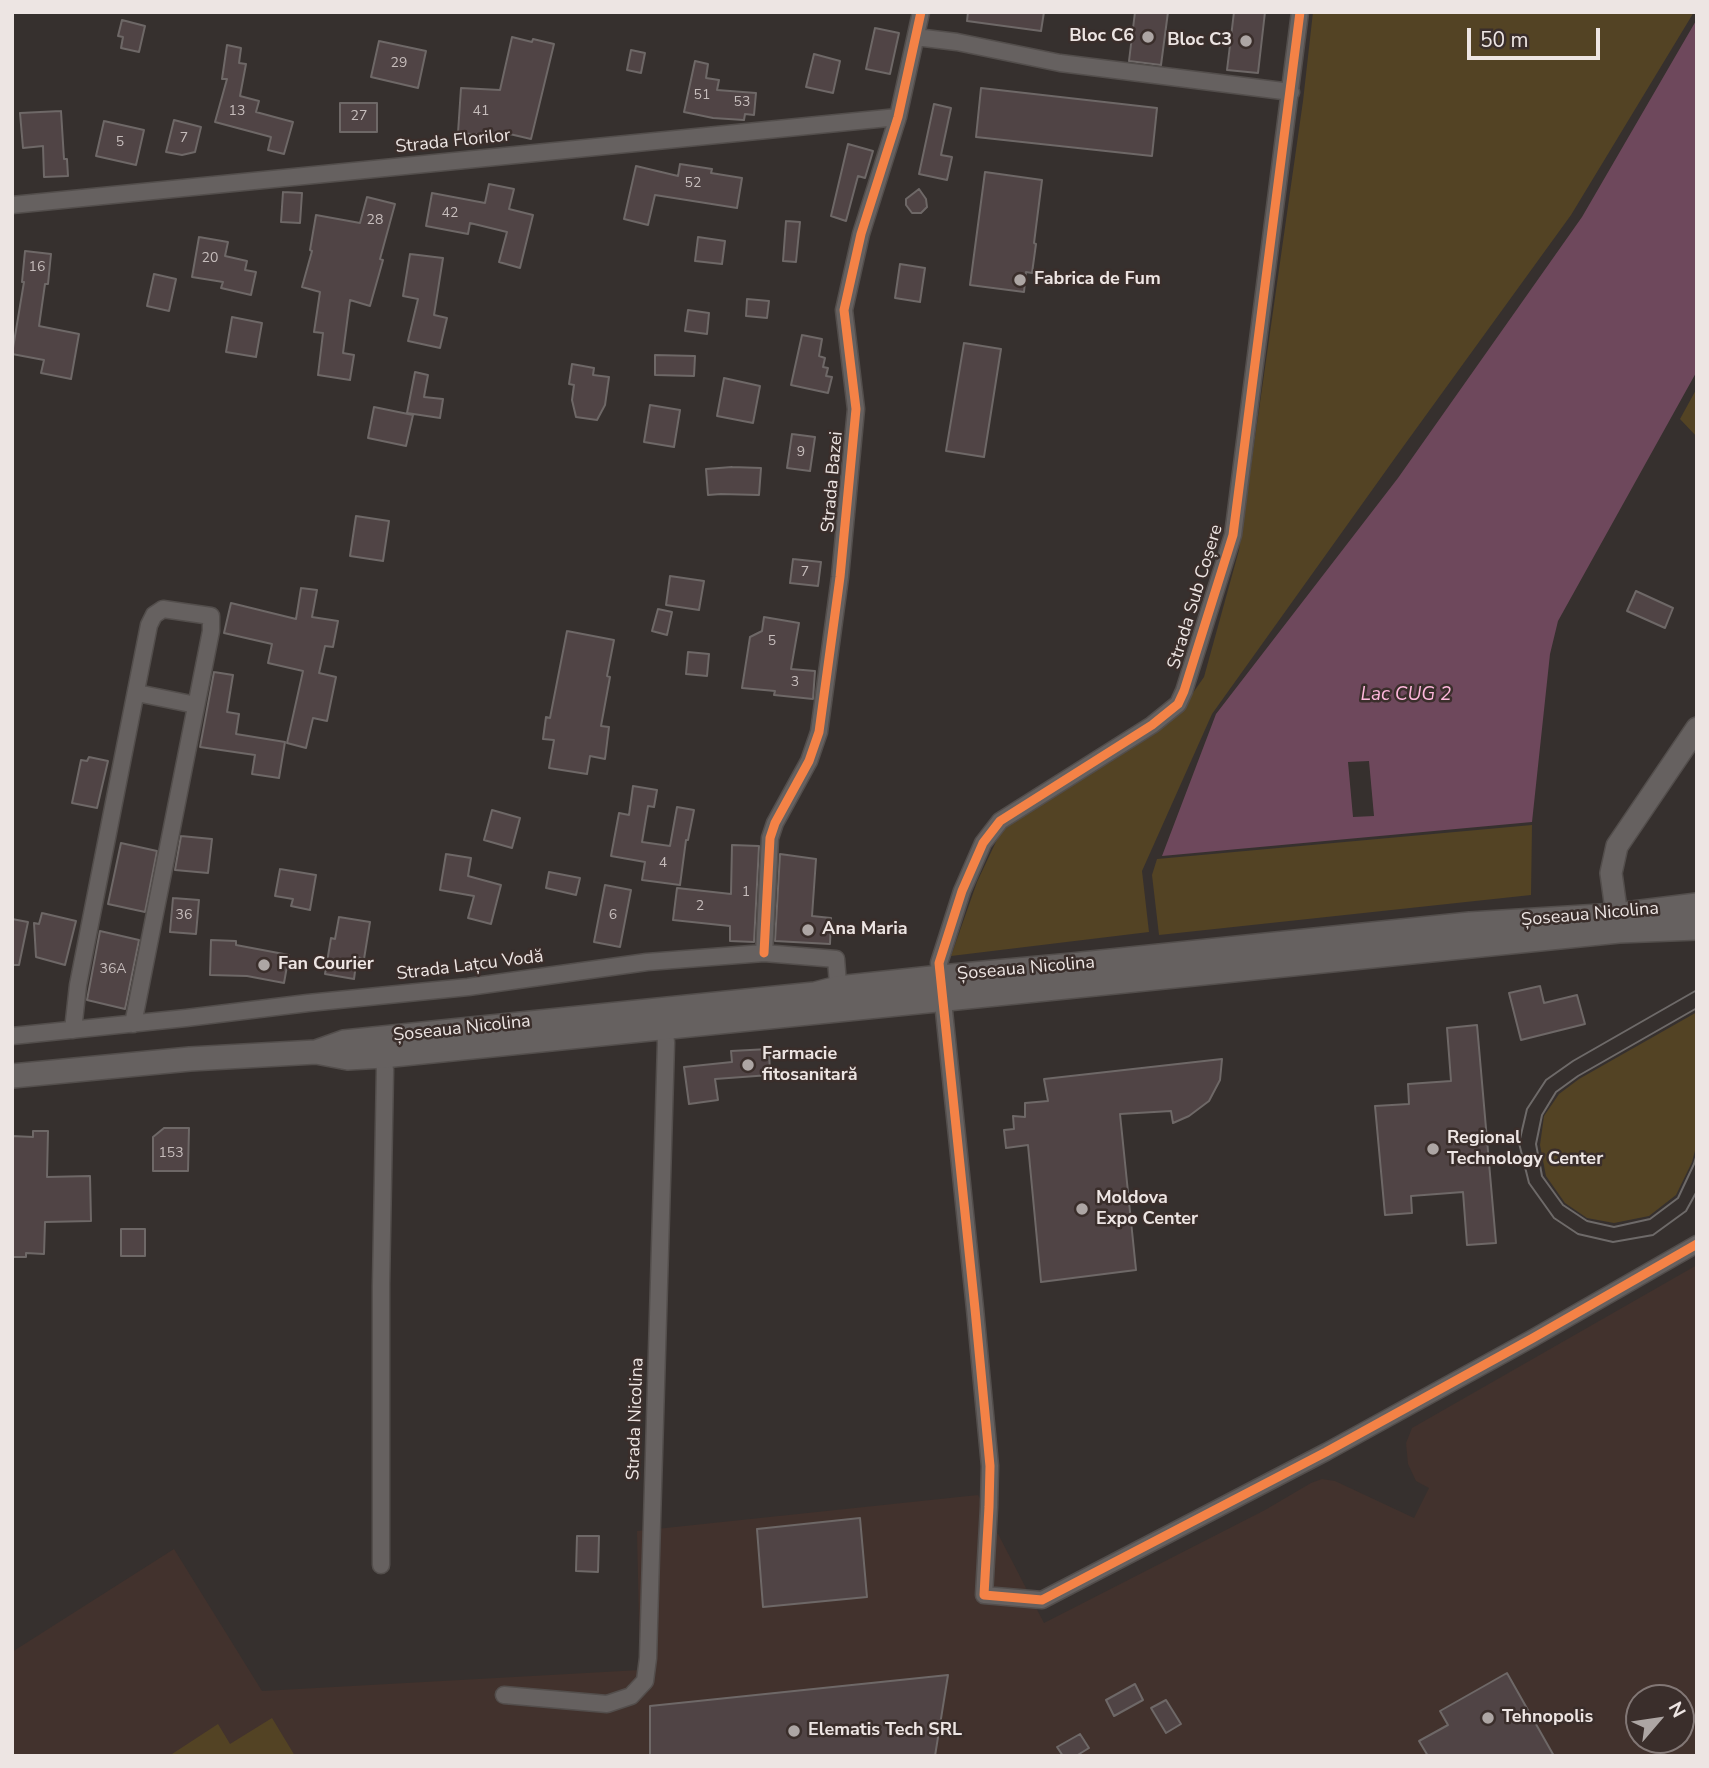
<!DOCTYPE html>
<html>
<head>
<meta charset="utf-8">
<style>
	body { margin:0 }
	#map { position:relative; width:1709px; height:1768px; overflow:hidden; background:#36302e; font-family:"Nunito Sans",sans-serif }
	canvas { display:block }
	.frame { position:absolute; inset:0; border:14px solid #ede5e3; pointer-events:none }
	.north { position:absolute; left:1625px; top:1684px; width:70px; height:70px; box-sizing:border-box; background:#3a2e2b; border:2px solid #827775; border-radius:50%; rotate:61deg; font-size:19px; font-weight:700; line-height:28px; text-align:center; color:#ede5e3 }
	.north::after { content:''; display:block; margin:auto; width:24px; height:32px; background:#ada6a4; clip-path:polygon(50% 0,100% 100%,50% 72%,0 100%) }
	.scale { position:absolute; left:1467px; top:28px; width:133px; height:32px; box-sizing:border-box; border:4px solid #ede5e3; border-top:0; padding-left:9px; font-size:21px; line-height:24px; white-space:nowrap; color:#ede5e3; -webkit-text-stroke:5px #3a2e2b; paint-order:stroke }
</style>
</head>
<body>
<div id="map">
<canvas width="1709" height="1768"></canvas>
<div class="frame"></div>
<div class="north">N</div>
<div class="scale">50 m</div>
</div>
<script>
const context = document.querySelector('canvas').getContext('2d');
context.lineJoin = 'round';
function fillPath(path, color) { context.fillStyle = color; context.fill(path, 'evenodd'); }
const poly = rows => new Path2D(rows.map(r => 'M' + r).join(''));
function stroke(path, color, width, dash) { context.strokeStyle = color; context.lineWidth = width; context.lineCap = dash ? 'butt' : 'round'; context.setLineDash(dash || []); context.stroke(path); }
function label(font, color, halo, rows, align = 'center') {
  context.font = font + ' "Nunito Sans",sans-serif'; context.lineWidth = 5; context.setLineDash([]); context.textBaseline = 'middle'; context.strokeStyle = halo; context.fillStyle = color; for (const [text, x, y, turn = 0] of rows) {
    context.save(); context.translate(x, y); context.rotate((+turn || 0) * Math.PI / 180); context.textAlign = isNaN(turn) ? turn : align; if (halo) context.strokeText(text, 0, 0); context.fillText(text, 0, 0); context.restore();
  }
}
const built = poly([
	[1697,1265,1697,1756,12,1756,12,1652,174,1549,262,1691,640,1670,637,1531,978,1495,1044,1623,1265,1510,1311,1483,1322,1479,1335,1481,1414,1518,1429,1488,1416,1481,1408,1464,1406,1443,1412,1428],
	[1639,1698,1681,1698,1681,1740,1639,1740]
]);
const green = poly([
	[1313,12,1694,12,1571,215,1400,451,1212,714,1142,871,1149,932,951,956,977,882,1001,831,1179,713,1204,677,1239,550,1303,101],
	[1697,388,1697,437,1680,419],
	[1532,825,1531,895,1159,935,1152,875,1157,859],
	[1697,1012,1697,1143,1692,1162,1676,1195,1649,1216,1614,1223,1587,1218,1565,1203,1546,1176,1540,1145,1544,1116,1559,1094,1579,1079],
	[272,1718,295,1756,169,1756,218,1724,230,1744]
]);
const water = poly([
	[1697,19,1697,371,1558,621,1550,654,1532,822,1162,856,1216,714,1398,478,1582,217]
]);
const pier = poly([
	[1369,761,1374,816,1353,817,1348,762]
]);
const building = poly([
	[968,12,1044,12,1041,31,967,21,968,12],
	[1135,12,1168,12,1161,65,1129,61,1135,12],
	[1234,12,1265,12,1258,73,1227,70,1234,12],
	[122,20,145,26,139,52,121,48,123,37,118,36,122,20],
	[875,28,899,33,890,74,866,69,875,28],
	[512,37,532,42,533,39,554,44,531,139,501,132,501,136,458,133,461,88,500,90,512,37],
	[379,41,426,51,418,88,371,77,379,41],
	[227,45,241,48,239,63,246,64,240,96,259,101,256,112,293,122,284,154,268,150,271,137,215,122,227,79,222,79,227,45],
	[631,50,645,53,641,73,627,70,631,50],
	[814,54,840,61,833,93,806,87,814,54],
	[695,61,708,64,706,78,719,80,717,90,756,93,754,115,745,114,744,120,713,118,684,112,695,61],
	[981,88,1157,108,1152,156,976,137,981,88],
	[340,103,377,103,377,132,340,132,340,103],
	[934,104,951,108,941,155,952,157,947,180,919,174,934,104],
	[61,111,64,159,67,159,68,176,44,177,43,146,23,148,20,113,61,111],
	[174,120,201,127,195,152,182,155,166,152,174,120],
	[104,121,144,130,136,165,96,156,104,121],
	[848,144,873,151,865,178,858,176,846,221,831,216,848,144],
	[680,164,712,169,711,173,742,178,737,208,655,195,648,225,624,219,636,166,678,176,680,164],
	[985,172,1042,180,1034,243,1036,244,1032,273,1026,272,1024,292,970,285,985,172],
	[489,184,514,189,509,209,533,215,520,268,499,262,507,232,470,223,468,234,426,226,432,193,485,203,489,184],
	[919,189,926,199,927,207,921,213,912,213,906,205,906,199,919,189],
	[283,192,302,193,300,223,281,222,283,192],
	[367,197,395,204,380,259,383,260,370,306,350,300,343,353,354,355,350,380,318,375,323,333,314,332,320,292,302,287,312,251,310,250,316,215,360,223,367,197],
	[786,221,800,222,796,262,783,261,786,221],
	[199,237,228,242,225,256,247,261,245,270,256,272,251,295,221,288,223,282,192,277,199,237],
	[698,237,725,241,722,264,695,261,698,237],
	[25,251,51,254,48,284,45,284,39,326,79,334,71,379,41,373,44,360,12,354,24,282,22,282,25,251],
	[410,254,443,258,434,315,447,318,440,348,408,341,418,299,403,296,410,254],
	[900,264,925,268,920,302,895,298,900,264],
	[154,274,176,279,169,311,147,306,154,274],
	[747,299,769,301,767,318,746,316,747,299],
	[688,310,709,313,707,334,685,331,688,310],
	[232,317,262,323,256,357,226,352,232,317],
	[802,335,822,339,819,356,825,358,823,367,828,368,826,376,832,377,828,393,791,385,802,335],
	[964,343,1001,349,984,457,946,451,964,343],
	[655,355,695,356,694,376,655,375,655,355],
	[572,364,594,368,593,375,609,377,605,405,597,420,576,417,572,400,574,385,569,384,572,364],
	[415,372,428,375,424,397,443,399,440,418,407,413,415,372],
	[724,378,760,386,753,423,717,416,724,378],
	[650,405,680,410,674,447,644,442,650,405],
	[374,407,413,415,406,446,368,438,374,407],
	[792,434,815,437,810,471,787,468,792,434],
	[732,467,761,468,759,495,721,494,708,495,706,469,732,467],
	[356,516,389,521,383,561,350,556,356,516],
	[793,559,821,562,818,586,790,583,793,559],
	[670,576,704,581,699,610,666,605,670,576],
	[301,588,317,590,312,617,338,621,333,647,325,646,319,673,336,677,327,721,313,718,306,748,287,743,303,671,268,663,272,644,224,633,231,603,296,619,301,588],
	[1636,591,1673,608,1665,628,1627,611,1636,591],
	[658,609,672,612,667,635,652,631,658,609],
	[764,617,799,623,791,669,815,671,813,699,774,695,775,691,742,688,750,637,762,631,764,617],
	[567,631,614,640,607,676,610,677,601,726,609,727,605,759,590,756,587,774,549,768,554,740,543,739,546,717,550,718,567,631],
	[688,652,709,654,707,676,686,674,688,652],
	[214,672,233,675,227,712,239,714,236,734,285,742,279,778,252,774,255,755,200,747,214,672],
	[89,757,108,761,97,808,72,803,81,760,87,761,89,757],
	[633,786,657,790,654,807,648,806,642,842,670,846,677,807,694,810,688,840,686,840,680,885,642,880,645,862,611,856,619,813,629,815,633,786],
	[492,810,520,818,512,848,484,840,492,810],
	[181,836,212,839,208,873,175,870,181,836],
	[121,843,157,851,145,912,108,904,121,843],
	[732,845,759,846,754,942,730,941,730,926,673,920,677,888,731,894,732,845],
	[446,854,471,858,468,876,501,885,491,924,468,918,474,896,440,890,446,854],
	[780,854,816,859,812,916,831,918,830,944,775,941,780,854],
	[280,869,316,875,310,910,291,906,293,899,275,896,280,869],
	[549,872,580,878,576,895,546,888,549,872],
	[605,885,631,890,620,947,594,942,605,885],
	[173,898,199,900,196,934,170,932,173,898],
	[42,913,76,921,65,965,36,957,34,923,39,924,42,913],
	[339,917,370,922,364,959,357,957,354,979,325,974,331,938,335,939,339,917],
	[12,919,28,922,19,965,12,965,12,919],
	[100,931,139,940,125,1009,87,1000,100,931],
	[211,940,236,941,236,945,289,955,284,983,247,976,210,975,211,940],
	[1540,986,1544,1003,1577,995,1585,1024,1521,1040,1509,993,1540,986],
	[1477,1025,1496,1243,1467,1245,1463,1192,1411,1196,1412,1213,1385,1215,1375,1106,1409,1104,1408,1084,1451,1081,1447,1028,1477,1025],
	[769,1049,770,1075,715,1079,718,1100,689,1104,684,1067,732,1062,731,1051,769,1049],
	[1222,1059,1220,1080,1209,1101,1189,1116,1173,1123,1171,1111,1120,1114,1136,1270,1041,1282,1028,1145,1006,1148,1004,1130,1014,1129,1013,1116,1025,1117,1025,1103,1048,1101,1044,1079,1222,1059],
	[164,1128,189,1128,188,1171,153,1171,153,1137,164,1128],
	[33,1131,48,1131,47,1177,90,1176,91,1221,45,1222,44,1254,26,1253,26,1257,12,1257,12,1136,33,1137,33,1131],
	[121,1229,145,1229,145,1256,121,1256,121,1229],
	[860,1518,867,1597,763,1607,757,1529,860,1518],
	[577,1536,599,1536,598,1572,576,1571,577,1536],
	[1507,1673,1554,1756,1428,1756,1419,1741,1448,1725,1440,1711,1507,1673],
	[948,1675,935,1756,650,1756,650,1706,948,1675],
	[1135,1684,1143,1700,1114,1716,1106,1700,1135,1684],
	[1166,1700,1181,1724,1166,1733,1151,1708,1166,1700],
	[1080,1734,1089,1748,1076,1756,1063,1756,1057,1747,1080,1734]
]);
const minor = poly([
	[1300,12,1233,535,1184,691,1178,704,1152,725,1000,821,983,843,962,891,939,963,975,1309,990,1466,989,1507,984,1595,1042,1600,1326,1452,1533,1338,1697,1244],
	[916,37,957,42,1060,63,1291,92],
	[12,205,898,117],
	[137,693,196,705],
	[764,953,770,838,775,823,809,761,819,732,840,577,856,409,844,310,861,234,898,117,921,12],
	[73,1030,78,985,149,625,154,615,163,609,211,616,211,631,133,1024],
	[12,1036,186,1018,308,1003,468,987,647,962,764,953,836,959,839,997],
	[381,1565,381,1285,385,1070,383,1056],
	[504,1695,607,1704,631,1696,645,1681,648,1658,666,1043,664,1018]
]);
const tertiary = poly([
	[1619,931,1611,873,1617,846,1697,728]
]);
const secondary = poly([
	[316,1052,344,1042,815,994,838,988,941,977,1072,965,1470,924,1617,915,1697,905],
	[12,1076,190,1059,316,1052,348,1058,383,1056,1619,931,1697,928]
]);
const tram = poly([
	[1697,990,1573,1061,1546,1080,1527,1109,1519,1143,1529,1183,1554,1218,1578,1234,1613,1242,1653,1235,1686,1211,1697,1191],
	[1697,1008,1578,1076,1556,1092,1542,1115,1536,1144,1542,1176,1563,1205,1587,1221,1614,1227,1650,1219,1678,1198,1694,1164,1697,1154]
]);
const cycleway = poly([
	[1300,12,1233,535,1184,691,1178,704,1152,725,1000,821,983,843,962,891,939,963,975,1309,990,1466,989,1507,984,1595,1042,1600,1326,1452,1533,1338,1697,1244],
	[764,953,770,838,775,823,809,761,819,732,840,577,856,409,844,310,861,234,898,117,921,12]
]);
const markers = [
	[1148,37,7,"#ada6a4"],
	[1246,41,7,"#ada6a4"],
	[1020,280,7,"#ada6a4"],
	[808,930,7,"#ada6a4"],
	[264,965,7,"#ada6a4"],
	[748,1065,7,"#ada6a4"],
	[1433,1149,7,"#ada6a4"],
	[1082,1209,7,"#ada6a4"],
	[1488,1718,7,"#ada6a4"],
	[794,1731,7,"#ada6a4"]
];
const numberNames = [
	["29",399,64],
	["51",702,96],
	["53",742,103],
	["13",237,112],
	["41",481,112],
	["27",359,117],
	["7",184,139],
	["5",120,143],
	["52",693,184],
	["42",450,214],
	["28",375,221],
	["20",210,259],
	["16",37,268],
	["9",801,453],
	["7",805,573],
	["5",772,642],
	["3",795,683],
	["4",663,864],
	["1",746,893],
	["2",700,907],
	["36",184,916],
	["6",613,916],
	["36A",113,970],
	["153",171,1154]
];
const poiNames = [
	["Bloc C6",1134,37,"right"],
	["Bloc C3",1232,41,"right"],
	["Fabrica de Fum",1034,280],
	["Ana Maria",822,930],
	["Fan Courier",278,965],
	["Farmacie",762,1055],
	["fitosanitară",762,1076],
	["Regional",1447,1139],
	["Technology Center",1447,1160],
	["Moldova",1096,1199],
	["Expo Center",1096,1220],
	["Tehnopolis",1502,1718],
	["Elematis Tech SRL",808,1731]
];
const streetNames = [
	["Strada Florilor",453,142,-6],
	["Strada Bazei",833,482,-85],
	["Strada Sub Coșere",1196,597,-73],
	["Șoseaua Nicolina",1590,915,-5],
	["Strada Lațcu Vodă",470,966,-7],
	["Șoseaua Nicolina",1026,969,-5],
	["Șoseaua Nicolina",462,1029,-6],
	["Strada Nicolina",636,1419,-88]
];
const waterNames = [
	["Lac CUG 2",1406,695]
];
fillPath(built, '#42322d');
fillPath(green, '#534324');
fillPath(water, '#6e485c');
fillPath(pier, '#36302e');
fillPath(building, '#504445');
stroke(building, '#6e6867', 2);
stroke(minor, '#534e4c', 19);
stroke(tertiary, '#534e4c', 24);
stroke(secondary, '#534e4c', 26);
stroke(minor, '#666160', 16);
stroke(tertiary, '#666160', 21);
stroke(secondary, '#666160', 23);
stroke(tram, '#6e6a69', 2);
stroke(cycleway, '#f48246', 9);
for (const [x, y, r, color] of markers) { const dot = new Path2D(); dot.arc(x, y, r, 0, 2 * Math.PI); context.fillStyle = color; context.fill(dot); stroke(dot, '#3a2e2b', 2.5); }
label('14px', '#c6bdbc', null, numberNames);
label('bold 18px', '#ede5e3', '#3a2e2b', poiNames, 'left');
label('18px', '#ede5e3', '#3a2e2b', streetNames);
label('italic 19px', '#feb8dc', '#3a2e2b', waterNames);
</script>
</body>
</html>
